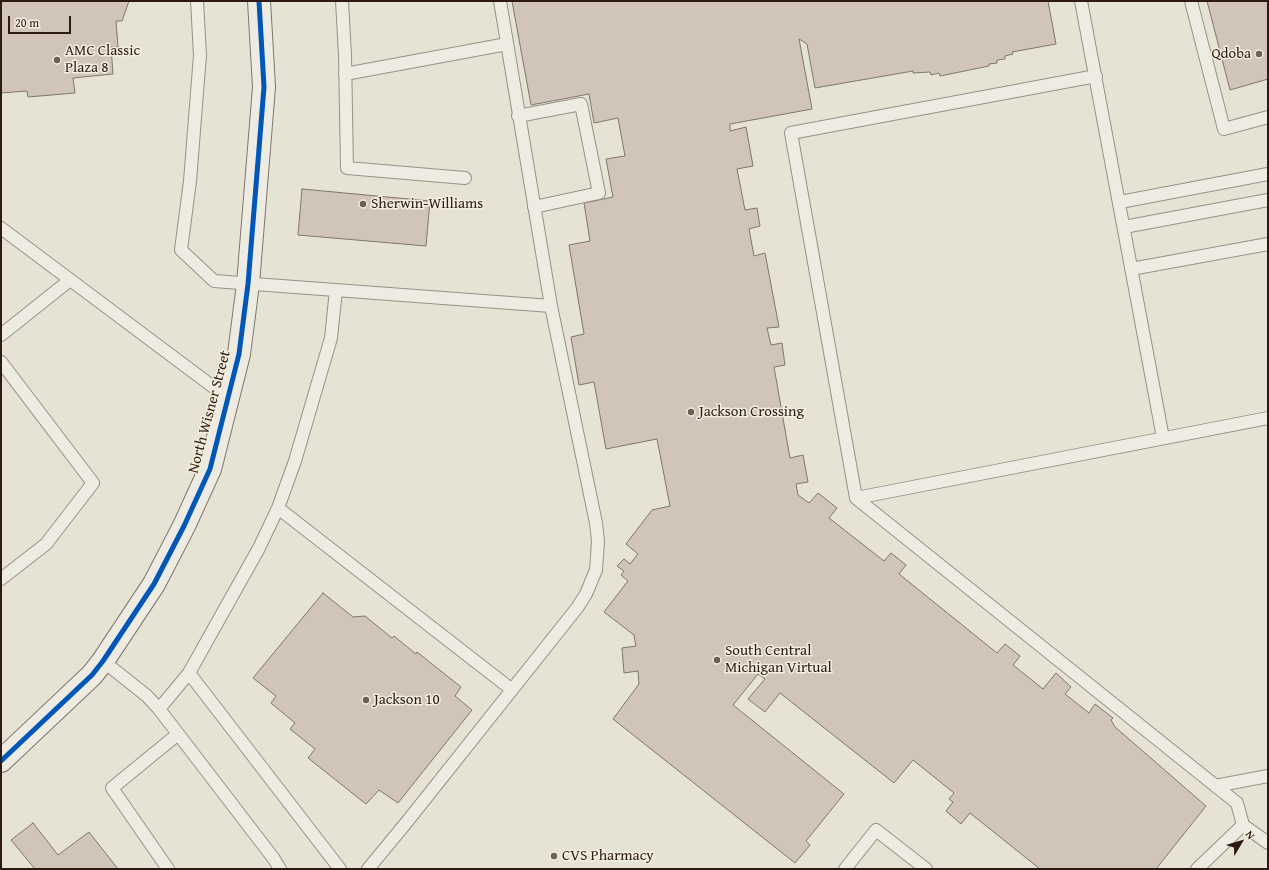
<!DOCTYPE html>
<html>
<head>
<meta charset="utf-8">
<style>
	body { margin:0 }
	#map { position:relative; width:1269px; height:870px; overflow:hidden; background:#e7e3d4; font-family:"Gentium Book Plus",serif }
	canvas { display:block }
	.frame { position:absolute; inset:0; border:2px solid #2c1a13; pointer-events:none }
	.north { position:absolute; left:1221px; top:822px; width:40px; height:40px; -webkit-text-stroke:3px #f5f0de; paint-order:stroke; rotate:52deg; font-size:11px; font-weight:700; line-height:16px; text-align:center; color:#2c1a13 }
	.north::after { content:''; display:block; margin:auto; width:14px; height:18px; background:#2c1a13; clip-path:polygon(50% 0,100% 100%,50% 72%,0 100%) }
	.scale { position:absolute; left:8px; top:16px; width:63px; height:18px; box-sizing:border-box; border:2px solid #2c1a13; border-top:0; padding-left:5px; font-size:12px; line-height:14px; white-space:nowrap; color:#2c1a13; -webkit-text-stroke:3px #f5f0de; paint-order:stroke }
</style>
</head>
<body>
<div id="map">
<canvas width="1269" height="870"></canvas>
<div class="frame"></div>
<div class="north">N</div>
<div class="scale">20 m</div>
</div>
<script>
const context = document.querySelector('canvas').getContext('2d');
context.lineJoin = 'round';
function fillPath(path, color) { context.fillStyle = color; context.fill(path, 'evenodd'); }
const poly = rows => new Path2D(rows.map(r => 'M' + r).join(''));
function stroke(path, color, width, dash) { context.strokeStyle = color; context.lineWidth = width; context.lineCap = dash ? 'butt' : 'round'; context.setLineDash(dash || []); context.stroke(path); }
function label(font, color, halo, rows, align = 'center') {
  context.font = font + ' "Gentium Book Plus",serif'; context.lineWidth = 3; context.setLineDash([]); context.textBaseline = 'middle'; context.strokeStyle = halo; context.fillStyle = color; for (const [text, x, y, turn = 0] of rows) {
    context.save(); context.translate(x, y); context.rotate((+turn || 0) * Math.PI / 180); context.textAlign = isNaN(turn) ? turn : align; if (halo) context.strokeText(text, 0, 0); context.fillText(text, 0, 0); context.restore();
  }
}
const building = poly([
	[1,1,129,1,122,21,116,21,118,47,111,47,113,74,73,78,75,93,28,97,27,91,1,93,1,1],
	[512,1,1048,1,1056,44,1012,52,1013,54,1005,56,1005,59,997,60,997,63,989,64,989,66,940,76,939,73,931,75,930,72,913,73,913,71,815,88,807,44,799,39,812,109,730,124,730,131,746,127,753,166,737,169,745,210,757,208,760,226,749,229,754,256,765,253,779,327,767,328,771,345,782,343,785,365,774,367,790,458,803,455,808,482,796,484,798,495,809,503,818,493,837,508,829,518,884,561,891,553,906,565,899,574,997,653,1005,644,1020,656,1013,665,1043,689,1056,673,1071,687,1065,694,1089,713,1095,704,1113,718,1111,720,1115,727,1206,806,1156,869,1040,869,970,813,961,824,946,811,953,802,949,799,954,793,913,760,894,783,780,693,765,712,748,699,765,679,758,674,733,705,844,794,806,841,810,845,795,863,613,719,639,684,638,671,624,673,622,648,636,646,634,635,604,612,628,581,621,575,624,571,617,566,624,559,630,564,638,554,626,544,652,510,670,506,657,439,606,449,594,382,579,385,571,337,584,334,569,245,590,241,584,203,613,197,606,159,625,156,618,118,594,123,589,94,531,105,512,1],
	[1207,1,1268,1,1268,79,1230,90,1207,1],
	[302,189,430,201,426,246,298,235,302,189],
	[323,593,353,617,365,616,392,638,394,636,416,654,417,652,461,687,455,696,472,710,398,803,379,790,366,804,308,758,315,749,290,729,295,723,271,703,276,696,253,678,323,593],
	[33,823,58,855,89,832,118,869,35,869,11,840,33,823]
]);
const lane = poly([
	[197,1,200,55,190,181,181,250,214,281,551,306],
	[342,1,345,55,347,168,465,178],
	[1081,1,1163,438],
	[1191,1,1224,129,1268,117],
	[345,74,507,44],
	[1096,76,791,133,856,498,1237,803,1243,825,1268,843],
	[518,116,581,104,599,193,534,207],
	[1120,202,1268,174],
	[1124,227,1268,200],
	[1,228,228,398],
	[1131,269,1268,244],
	[1,335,70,280],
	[1,362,93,483,46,544,1,579],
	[856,498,1268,418],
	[278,508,511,689],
	[103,661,147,696,159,709,274,859,280,869],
	[189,673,340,869],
	[159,709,189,673,259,548,278,508,295,461,331,338,336,290],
	[1215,786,1268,776],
	[168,869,112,788,178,734],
	[368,869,406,823,577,608,586,594,596,570,598,541,596,523,551,306,500,1],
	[845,869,876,830,926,869],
	[1197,869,1243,825]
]);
const secondary = poly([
	[1,761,92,675,103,661,154,584,184,526,210,469,239,354,248,284,264,87,259,1]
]);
const cycleway = poly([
	[1,761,92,675,103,661,154,584,184,526,210,469,239,354,248,284,264,87,259,1]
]);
const markers = [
	[1259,54,4,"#6d6057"],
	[57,60,4,"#6d6057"],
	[363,204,4,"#6d6057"],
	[691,412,4,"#6d6057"],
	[717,660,4,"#6d6057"],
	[366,700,4,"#6d6057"],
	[554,856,4,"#6d6057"]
];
const poiNames = [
	["AMC Classic",65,51],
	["Plaza 8",65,68],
	["Qdoba",1251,54,"right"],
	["Sherwin-Williams",371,204],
	["Jackson Crossing",699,412],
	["South Central",725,651],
	["Michigan Virtual",725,668],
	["Jackson 10",374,700],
	["CVS Pharmacy",562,856]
];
const streetNames = [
	["North Wisner Street",210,412,-75]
];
fillPath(building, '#d1c4b8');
stroke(building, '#7c776e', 1);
stroke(lane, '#969288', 14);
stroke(secondary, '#7c776e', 24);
stroke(lane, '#edebe2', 12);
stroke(secondary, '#edebe2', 22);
stroke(cycleway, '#0057b8', 5);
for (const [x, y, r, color] of markers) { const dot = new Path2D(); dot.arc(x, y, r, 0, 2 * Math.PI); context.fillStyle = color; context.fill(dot); stroke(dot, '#f5f0de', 1.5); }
label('15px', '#2c1a13', '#f5f0de', poiNames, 'left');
label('15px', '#2c1a13', '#f5f0de', streetNames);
</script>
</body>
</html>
